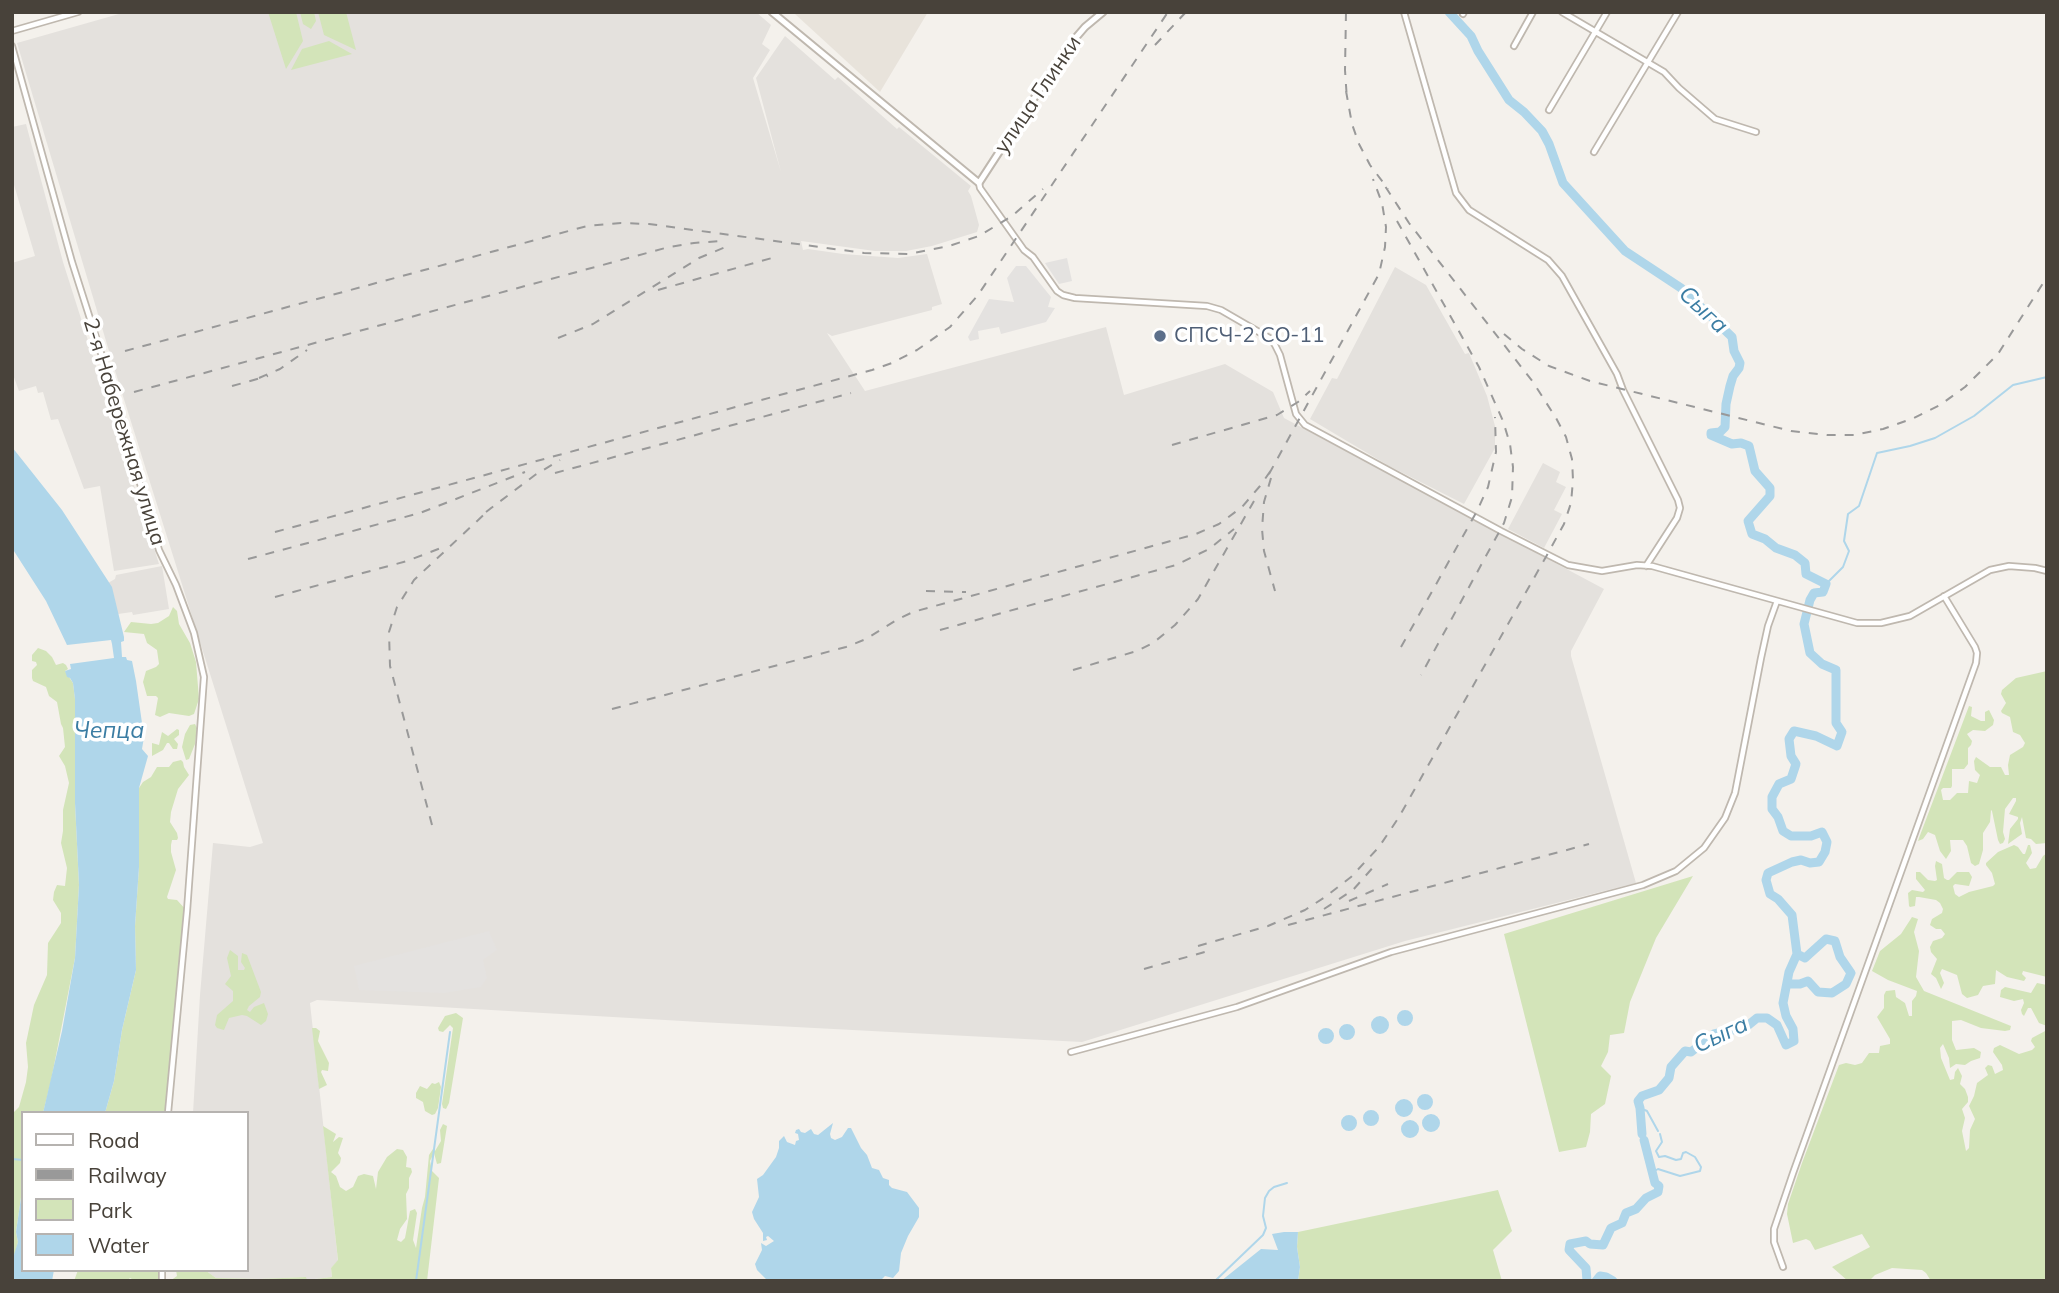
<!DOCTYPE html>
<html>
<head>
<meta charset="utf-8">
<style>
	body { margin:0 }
	#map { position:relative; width:2059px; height:1293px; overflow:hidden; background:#f4f1ec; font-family:Mulish,sans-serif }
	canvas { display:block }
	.frame { position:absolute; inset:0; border:14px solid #48423a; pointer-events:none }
	.legend { position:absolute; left:21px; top:1111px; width:228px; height:161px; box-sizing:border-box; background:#fff; border:2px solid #b6b3b0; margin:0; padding:9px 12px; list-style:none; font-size:21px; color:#48423a }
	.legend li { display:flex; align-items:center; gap:14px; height:35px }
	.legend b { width:35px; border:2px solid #b6b3b0 }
</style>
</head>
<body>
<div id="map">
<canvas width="2059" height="1293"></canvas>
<div class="frame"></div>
<ul class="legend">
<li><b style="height:9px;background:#fff"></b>Road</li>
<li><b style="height:9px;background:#999"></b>Railway</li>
<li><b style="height:19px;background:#d3e4b9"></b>Park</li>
<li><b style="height:19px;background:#afd6ea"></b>Water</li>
</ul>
</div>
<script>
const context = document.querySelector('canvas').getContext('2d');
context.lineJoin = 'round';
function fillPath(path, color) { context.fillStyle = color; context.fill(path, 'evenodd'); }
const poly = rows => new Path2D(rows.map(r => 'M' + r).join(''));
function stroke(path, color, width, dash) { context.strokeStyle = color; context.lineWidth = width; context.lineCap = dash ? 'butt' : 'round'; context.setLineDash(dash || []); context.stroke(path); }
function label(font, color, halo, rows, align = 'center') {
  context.font = font + ' Mulish,sans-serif'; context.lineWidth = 7; context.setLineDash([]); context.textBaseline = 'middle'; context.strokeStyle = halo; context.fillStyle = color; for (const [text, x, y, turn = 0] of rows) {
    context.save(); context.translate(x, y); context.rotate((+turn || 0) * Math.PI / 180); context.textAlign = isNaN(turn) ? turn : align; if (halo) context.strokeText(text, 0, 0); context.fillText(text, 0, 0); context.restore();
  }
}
const residential = poly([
	[797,12,928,12,880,92,795,14]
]);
const industrial = poly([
	[126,12,756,12,771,25,762,44,770,50,753,78,781,172,756,78,785,36,835,80,838,77,897,129,899,127,971,186,968,191,971,196,979,225,977,232,932,246,906,251,875,251,801,241,803,250,808,249,843,254,898,258,927,254,942,304,932,307,932,310,832,336,827,333,865,391,1106,327,1124,395,1225,364,1273,392,1284,418,1604,589,1571,651,1571,656,1636,883,1405,941,1082,1042,700,1022,317,1000,310,1003,338,1261,331,1268,332,1277,306,1280,306,1277,259,1279,216,1278,205,1270,247,1270,247,1113,193,1113,200,995,213,843,250,847,263,843,112,361,17,43],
	[26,124,63,262,159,564,114,571,100,486,84,489,58,419,51,420,43,392,38,393,36,386,19,391,12,372,12,263,35,256,12,178,12,127],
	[1395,267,1426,285,1465,354,1469,353,1487,396,1495,426,1495,448,1464,504,1389,466,1310,419,1332,378,1337,379],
	[1543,463,1560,472,1556,482,1566,487,1554,510,1562,514,1544,548,1508,529],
	[162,566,169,609,133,615,132,612,118,614,108,583,115,579,116,575]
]);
const green = poly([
	[268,12,296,12,303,41,286,69],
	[300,12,314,12,316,21,311,29,303,24],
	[318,12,346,12,356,50,324,35],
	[329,41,352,54,291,70,302,49],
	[173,607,177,611,179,624,190,643,196,662,199,699,194,714,189,716,169,713,160,717,155,715,158,698,156,696,147,696,143,682,146,671,156,667,159,664,157,650,147,643,144,634,124,632,131,622,151,624,158,623,169,616],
	[38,648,46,651,52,657,56,665,63,663,66,665,68,669,65,671,73,683,75,699,75,803,79,885,75,958,51,1081,43,1113,23,1113,23,1184,16,1232,18,1242,15,1254,12,1255,12,1114,19,1107,26,1082,28,1067,26,1043,34,1005,47,975,48,943,61,923,61,913,53,900,54,892,57,885,65,886,67,868,61,843,63,831,63,810,69,783,65,766,59,756,65,747,63,728,61,724,57,702,49,696,46,687,33,681,32,678,32,670,37,665,36,662,32,661,32,655],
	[2047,671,2047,843,2036,844,2031,839,2026,838,2022,817,2020,823,2022,834,2008,844,2010,829,2018,819,2018,817,2009,814,2016,801,2016,798,2013,798,2005,809,2003,832,2005,839,2003,843,2000,844,1998,840,1992,811,1991,810,1990,822,1983,833,1983,850,1979,864,1975,866,1971,863,1967,846,1963,840,1950,840,1951,851,1946,859,1940,851,1935,835,1928,832,1923,839,1918,841,1919,838,1969,706,1972,707,1971,716,1981,721,1985,721,1985,712,1989,710,1994,720,1993,725,1985,731,1973,730,1967,734,1972,741,1971,745,1968,748,1968,764,1964,769,1952,769,1952,786,1951,788,1943,788,1941,790,1943,800,1950,800,1957,793,1968,793,1969,781,1977,783,1980,775,1975,770,1974,761,1976,757,1990,767,2001,767,2005,775,2009,775,2008,765,2010,755,2023,747,2025,743,2020,735,2013,732,2010,717,2002,713,2001,711,2006,703,2001,694,2002,690,2016,678],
	[195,724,197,728,195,744,189,759,186,760,182,747,185,734,190,725],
	[177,729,179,730,179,735,174,739,178,744,177,749,173,749,169,743,167,743,163,750,152,756,152,743,159,745,162,732,168,736],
	[181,760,183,762,184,767,189,775,178,789,171,812,170,822,177,833,178,838,177,840,172,840,171,845,171,852,176,870,167,897,168,899,177,900,187,911,168,1113,105,1113,114,1081,122,1030,136,970,135,926,139,867,139,788,143,782,151,777,157,767,169,767,173,762],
	[2014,845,2018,847,2023,854,2025,854,2028,845,2030,845,2032,853,2026,863,2030,869,2036,868,2043,856,2047,853,2047,977,2023,971,2022,974,2026,978,2024,981,2007,977,1996,970,1995,984,1983,986,1978,995,1967,998,1962,994,1957,975,1942,969,1940,973,1944,983,1941,989,1936,978,1931,974,1937,959,1931,952,1930,947,1933,941,1942,938,1945,934,1941,929,1936,929,1930,925,1932,919,1942,913,1943,909,1940,903,1936,900,1919,897,1916,897,1915,906,1910,907,1909,906,1908,893,1912,890,1923,892,1925,890,1916,879,1916,872,1920,872,1928,880,1935,881,1937,880,1935,866,1936,861,1942,864,1944,878,1947,880,1949,880,1957,872,1969,872,1972,877,1969,886,1955,884,1953,886,1955,894,1959,897,1969,892,1993,886,1995,884,1992,873,1986,865,1986,863,1998,852],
	[1693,876,1656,938,1630,1002,1624,1033,1610,1035,1608,1052,1601,1066,1611,1076,1605,1104,1591,1114,1590,1132,1586,1147,1559,1152,1504,934],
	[1912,917,1918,919,1914,932,1919,951,1916,977,1924,991,2011,1026,2010,1030,2005,1031,1981,1028,1961,1020,1952,1021,1952,1040,1956,1050,1974,1048,1981,1052,1980,1058,1971,1061,1965,1065,1956,1064,1950,1068,1949,1058,1943,1044,1940,1048,1941,1058,1950,1080,1954,1079,1955,1072,1958,1068,1962,1076,1960,1084,1965,1089,1968,1097,1968,1102,1962,1109,1965,1118,1962,1131,1966,1151,1969,1148,1970,1130,1975,1119,1969,1106,1974,1096,1977,1083,1988,1075,1985,1068,1988,1065,1992,1066,1995,1074,2003,1070,2002,1065,1993,1052,1994,1048,2000,1045,2019,1054,2032,1050,2035,1047,2031,1041,2032,1038,2047,1030,2047,1281,1931,1281,1926,1273,1922,1270,1892,1268,1875,1275,1869,1281,1848,1281,1832,1267,1870,1247,1862,1234,1815,1250,1810,1241,1806,1239,1793,1243,1787,1214,1788,1204,1802,1163,1839,1065,1846,1063,1855,1065,1862,1063,1869,1053,1879,1053,1880,1046,1890,1044,1890,1039,1877,1017,1884,1008,1884,995,1886,991,1895,990,1896,997,1905,1003,1909,1016,1912,1016,1912,1001,1916,996,1917,991,1888,980,1872,971,1880,951,1901,934],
	[230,950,238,956,238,970,244,970,245,968,241,962,242,953,247,955,261,992,260,997,249,1006,247,1010,250,1012,254,1007,264,1003,268,1014,266,1021,261,1025,247,1016,242,1015,229,1018,224,1030,217,1028,215,1025,217,1015,233,1001,233,991,225,984,231,976,227,958],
	[2037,983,2047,985,2047,1026,2039,1023,2031,1008,2028,1008,2024,1016,2022,1014,2021,1010,2024,1003,2023,999,2014,1001,2000,997,2001,990,2005,987,2031,993],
	[456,1013,463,1018,449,1103,446,1109,443,1108,442,1104,453,1028,450,1025,443,1032,439,1031,438,1028,445,1016],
	[312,1028,316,1028,320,1031,318,1041,329,1063,328,1071,322,1070,321,1072,327,1085,319,1089],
	[439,1082,441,1087,438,1108,435,1114,432,1115,425,1111,423,1102,416,1098,416,1093,420,1086,427,1089,432,1083,435,1084],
	[443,1124,447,1126,441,1163,437,1164,434,1153,430,1161,432,1171,439,1178,427,1281,170,1281,177,1276,176,1270,205,1270,216,1278,259,1279,306,1277,307,1280,332,1277,331,1268,338,1260,323,1126,336,1134,333,1142,339,1137,343,1138,338,1153,341,1158,340,1163,331,1172,336,1176,340,1187,346,1191,353,1187,358,1176,364,1174,373,1176,376,1189,378,1172,387,1157,397,1149,403,1150,407,1157,406,1167,411,1168,412,1172,409,1178,409,1188,406,1194,407,1219,400,1229,397,1240,401,1242,405,1238,410,1211,415,1209,417,1213,413,1240,416,1248,422,1208,425,1197,429,1155,433,1149,435,1151,441,1141,440,1130],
	[1498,1190,1512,1231,1493,1250,1502,1281,1298,1281,1300,1267,1297,1247,1298,1232],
	[78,1270,159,1270,160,1281,136,1281,130,1278,127,1281,74,1281]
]);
const parking = poly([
	[1067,258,1072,281,1059,284,1045,263],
	[1016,266,1026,266,1051,297,1048,307,1055,308,1046,322,1001,334,999,327,978,331,979,339,970,341,968,337,989,299,1014,302,1007,278],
	[489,931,497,950,483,960,487,978,481,987,444,993,359,990,354,966]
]);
const water = poly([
	[12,447,62,510,112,587,124,637,124,641,121,642,122,657,126,657,127,660,132,661,136,681,144,737,142,749,148,756,139,788,139,867,135,926,136,970,122,1030,114,1081,105,1113,43,1113,62,1031,75,958,79,885,75,803,75,699,73,683,70,678,67,677,65,671,71,669,70,664,114,658,112,644,111,640,67,645,46,601,12,548],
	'1397 1018a8 8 0 1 1 16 0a8 8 0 1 1-16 0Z',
	'1371 1025a9 9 0 1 1 18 0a9 9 0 1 1-18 0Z',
	'1339 1032a8 8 0 1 1 16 0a8 8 0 1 1-16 0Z',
	'1318 1036a8 8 0 1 1 16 0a8 8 0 1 1-16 0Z',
	'1417 1102a8 8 0 1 1 16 0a8 8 0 1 1-16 0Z',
	'1395 1108a9 9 0 1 1 18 0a9 9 0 1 1-18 0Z',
	'1363 1118a8 8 0 1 1 16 0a8 8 0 1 1-16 0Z',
	'1422 1123a9 9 0 1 1 18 0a9 9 0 1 1-18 0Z',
	'1341 1123a8 8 0 1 1 16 0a8 8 0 1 1-16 0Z',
	'1401 1129a9 9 0 1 1 18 0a9 9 0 1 1-18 0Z',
	[833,1123,830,1134,831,1138,835,1140,842,1137,848,1128,851,1128,861,1148,867,1155,872,1168,879,1170,883,1178,889,1180,889,1185,892,1188,907,1192,919,1208,919,1217,908,1236,901,1253,899,1271,893,1278,885,1276,880,1281,768,1281,757,1270,755,1264,762,1250,761,1243,766,1246,774,1241,768,1236,766,1237,767,1240,763,1241,763,1233,754,1219,752,1212,759,1197,757,1179,763,1175,776,1157,779,1148,779,1141,784,1136,787,1142,795,1145,796,1141,799,1140,798,1134,795,1133,796,1130,799,1129,801,1132,805,1133,811,1129,814,1134,818,1135],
	[23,1184,23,1270,54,1270,52,1281,12,1281,12,1261,18,1242,16,1232],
	[1284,1232,1298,1232,1297,1247,1300,1267,1298,1281,1221,1281,1261,1249,1278,1250,1272,1234]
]);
const stream = poly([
	[1826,584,1843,567,1849,551,1844,541,1848,514,1859,506,1877,453,1910,446,1935,438,1974,416,2013,385,2047,377],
	[1640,1108,1647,1111,1658,1131],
	[12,1159,23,1160],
	[1653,1172,1658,1169,1680,1176,1700,1171,1701,1167,1695,1157,1686,1152,1683,1153,1681,1159,1676,1160,1665,1156,1659,1157,1656,1151,1662,1142,1660,1134],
	[416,1281,450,1032],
	[1215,1281,1263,1235,1266,1228,1263,1216,1265,1198,1269,1191,1274,1187,1287,1183]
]);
const river = poly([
	[1449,12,1471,36,1478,51,1509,100,1524,112,1542,131,1549,144,1563,183,1625,251,1681,288,1732,337,1734,351,1740,363,1739,368,1733,376,1730,386,1726,404,1725,427,1720,432,1711,433,1711,435,1732,444,1741,443,1749,446,1755,471,1770,488,1770,496,1748,521,1752,534,1765,539,1776,548,1795,555,1805,563,1806,574,1826,584,1823,592,1814,593,1810,600,1804,624,1810,653,1822,664,1836,670,1836,723,1842,732,1837,746,1816,736,1794,731,1789,739,1791,756,1796,764,1791,779,1779,784,1772,797,1772,809,1778,817,1783,831,1791,836,1811,836,1822,832,1827,842,1825,852,1819,862,1810,863,1801,860,1792,862,1768,873,1766,880,1770,894,1778,899,1792,915,1797,954,1789,972,1783,1003,1786,1016,1793,1029,1794,1041,1786,1045,1777,1025,1767,1018,1757,1018,1746,1027,1714,1034,1691,1052,1685,1051,1671,1067,1669,1078,1659,1090,1642,1096,1638,1101,1640,1108,1642,1134],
	[1788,984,1800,984,1808,981,1818,992,1832,993,1846,984,1851,973,1840,957,1835,941,1826,939,1805,958,1797,954],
	[1587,1281,1586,1268,1569,1250,1570,1244,1586,1241,1590,1244,1603,1245,1611,1228,1622,1223,1626,1213,1636,1209,1646,1198,1658,1192,1659,1186,1655,1183,1644,1140],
	[1596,1281,1600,1276,1606,1277,1613,1281]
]);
const minor = poly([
	[1404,12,1456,193,1469,210,1548,260,1562,276,1617,374,1623,390,1678,500,1680,508,1677,518,1646,566],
	[1562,12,1664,72,1679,88,1715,119,1756,132],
	[1463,14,1464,12],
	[12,31,78,12],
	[12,46,72,262,120,413,159,550,176,585,194,633,204,677,187,911,168,1113],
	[1514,46,1533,12],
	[1549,110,1607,12],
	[1594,152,1678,12],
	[979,183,980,188,1024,250,1033,257,1057,291,1063,295,1075,298,1207,306,1221,310,1271,339,1275,345,1280,355,1296,414,1305,425,1501,531,1568,565,1602,571,1637,565,1652,566,1857,623,1881,623,1910,616,1990,570,2009,566,2035,568,2047,571],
	[1071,1052,1237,1007,1391,952,1643,885,1676,871,1704,848,1725,818,1735,793,1761,658,1768,626,1777,601],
	[1783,1267,1774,1242,1774,1229,1793,1173,1976,663,1977,653,1975,647,1944,596],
	[162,1270,162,1281]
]);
const tertiary = poly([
	[772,12,979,183,1066,49,1085,27,1103,12]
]);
const rail = poly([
	[1346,12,1345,70,1347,100],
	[1155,45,1186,12],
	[1346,91,1352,124,1359,144,1370,165,1388,189],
	[1397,221,1479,367,1503,421,1510,444,1513,467,1512,497,1504,523,1421,675],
	[658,290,779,256],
	[1504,334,1522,349,1549,366,1590,381,1791,431,1827,435,1854,435,1883,429,1914,418,1940,405,1965,387,1998,354,2047,277],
	[558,338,593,324,699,258,728,246],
	[125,351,587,226,621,223,649,224,864,253,908,254,949,246,979,236,1012,216,1043,189],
	[259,378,280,369,307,350],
	[232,386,268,376],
	[134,392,669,247,694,243,722,241],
	[1172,445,1277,415,1298,402,1310,391],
	[555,473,851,393],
	[1269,474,1379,274,1385,247,1386,227,1382,203,1373,179],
	[1271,478,1264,502,1262,529,1264,551,1275,591],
	[486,512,535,475,560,460],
	[275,532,872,370,892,363,917,350,950,327,978,295,1168,12],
	[248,559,420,513,525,472],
	[926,591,966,592],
	[275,597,407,561,441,548],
	[940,630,1176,565,1209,549,1234,529],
	[1401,647,1477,511,1488,487,1496,452,1495,417],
	[1073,670,1137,651,1153,643,1175,625,1198,599,1254,501],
	[612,709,846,647,866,639,898,619,913,612,1196,534,1219,524,1242,507,1260,486,1274,466],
	[432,825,390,666,389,632,397,607,414,580,491,508],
	[1349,901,1388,884],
	[1324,909,1353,890,1376,864],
	[1288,925,1589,844],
	[1198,946,1268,926,1305,910,1325,897,1351,877,1379,847,1399,817,1547,555,1564,524,1571,503,1573,480,1572,459,1566,437,1556,418,1533,382,1409,223,1383,183],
	[1144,969,1212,950]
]);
const markers = [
	[1160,336,7,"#5c6f8a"]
];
const streetNames = [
	["улица Глинки",1038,95,-56],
	["2-я Набережная улица",124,432,73]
];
const serviceNames = [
	["СПСЧ-2 СО-11",1174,336]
];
const waterNames = [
	["Сыга",1703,310,43],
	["Чепца",109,731],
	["Сыга",1721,1035,-25]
];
fillPath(residential, '#e8e3db');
fillPath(industrial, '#e4e1dd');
fillPath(green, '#d3e4b9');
fillPath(parking, '#e4e2e0');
fillPath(water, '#afd6ea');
stroke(stream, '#afd6ea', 2);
stroke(river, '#afd6ea', 9);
stroke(minor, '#bfb8af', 8);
stroke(tertiary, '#bfb8af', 9);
stroke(minor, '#fff', 4.5);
stroke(tertiary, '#fff', 5);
stroke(rail, '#999', 2, [9, 9]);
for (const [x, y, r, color] of markers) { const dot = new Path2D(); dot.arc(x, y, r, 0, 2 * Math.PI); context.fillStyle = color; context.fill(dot); stroke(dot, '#fff', 2.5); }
label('21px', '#48423a', '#fff', streetNames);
label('21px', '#4e5e75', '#fff', serviceNames, 'left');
label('italic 23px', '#3b7da3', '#fff', waterNames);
</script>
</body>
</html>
